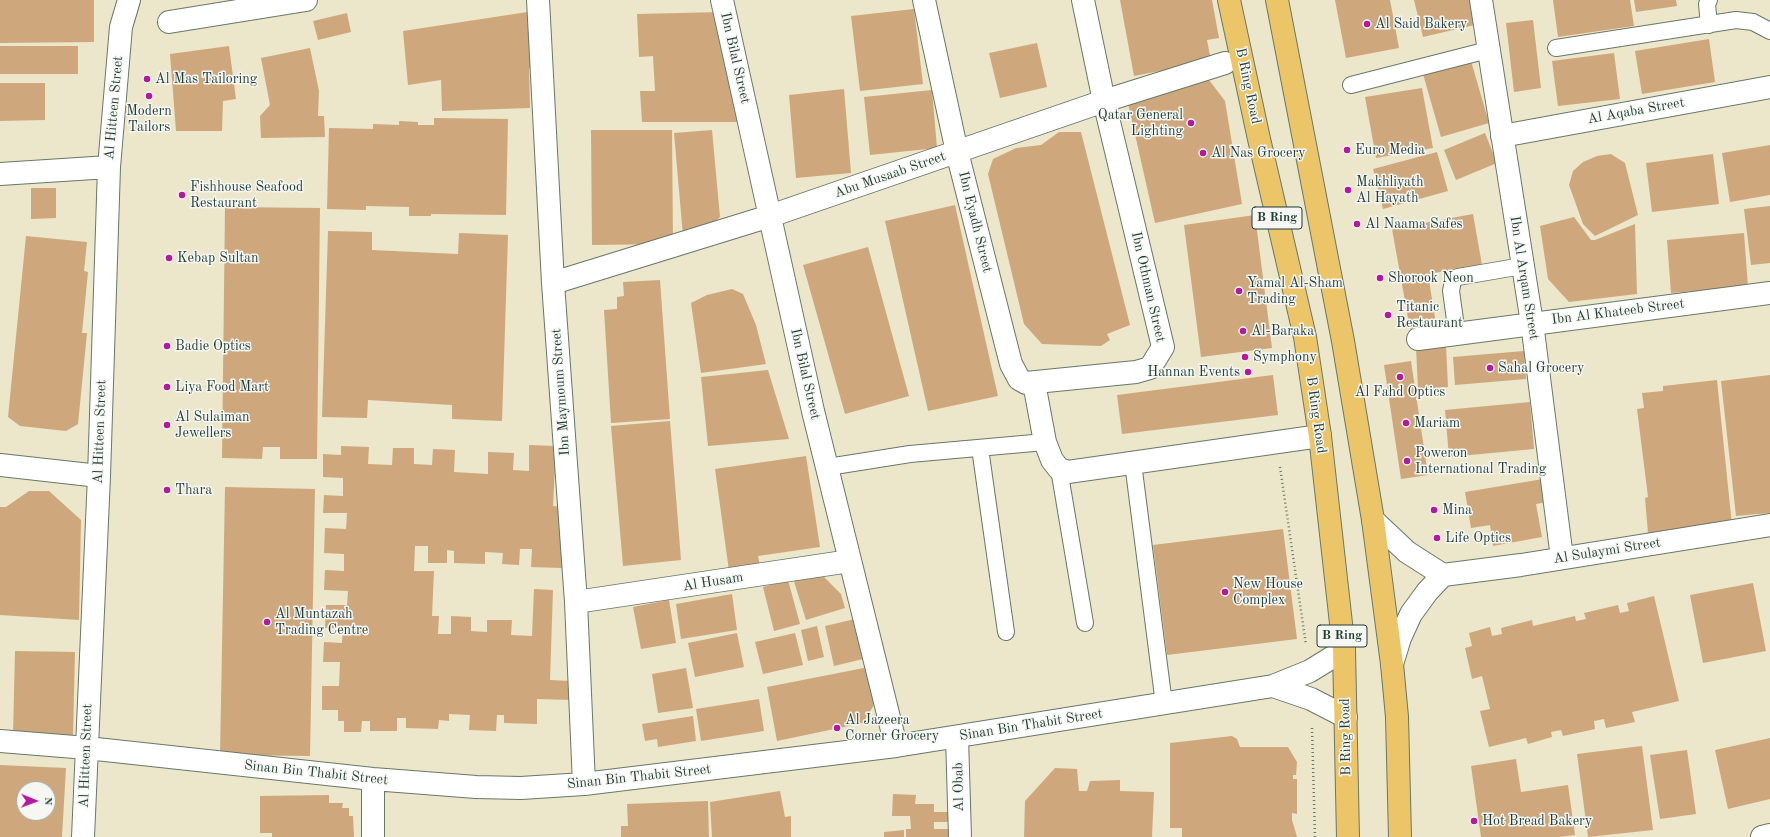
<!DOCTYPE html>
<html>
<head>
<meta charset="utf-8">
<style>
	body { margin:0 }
	#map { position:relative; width:1770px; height:837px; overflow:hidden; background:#ece6ca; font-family:"Old Standard TT",serif }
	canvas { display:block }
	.north { position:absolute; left:16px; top:781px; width:40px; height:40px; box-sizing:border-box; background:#f6f6f2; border:1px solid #a0aca6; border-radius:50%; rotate:91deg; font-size:11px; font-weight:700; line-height:16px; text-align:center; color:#1f3d34 }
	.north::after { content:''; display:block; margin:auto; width:14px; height:18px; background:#b5179e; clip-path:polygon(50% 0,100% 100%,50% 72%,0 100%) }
</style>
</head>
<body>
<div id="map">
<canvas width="1770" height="837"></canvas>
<div class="north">N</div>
</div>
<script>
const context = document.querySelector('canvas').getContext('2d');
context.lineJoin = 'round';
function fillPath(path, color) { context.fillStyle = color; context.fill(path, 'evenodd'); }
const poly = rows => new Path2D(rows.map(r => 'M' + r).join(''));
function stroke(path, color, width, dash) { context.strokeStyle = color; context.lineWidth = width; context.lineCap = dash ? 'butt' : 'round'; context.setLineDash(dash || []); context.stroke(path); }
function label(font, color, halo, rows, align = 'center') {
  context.font = font + ' "Old Standard TT",serif'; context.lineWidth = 3; context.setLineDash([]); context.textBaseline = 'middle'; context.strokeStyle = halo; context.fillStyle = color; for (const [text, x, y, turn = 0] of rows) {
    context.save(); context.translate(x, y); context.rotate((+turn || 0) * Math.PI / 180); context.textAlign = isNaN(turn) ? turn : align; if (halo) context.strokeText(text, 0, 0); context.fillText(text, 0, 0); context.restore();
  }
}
const building = poly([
	[0,0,94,0,94,42,0,43],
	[1120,0,1212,0,1219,38,1207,40,1211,61,1134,76],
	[1335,0,1390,0,1399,48,1346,58],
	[1414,0,1478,0,1483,23,1423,37],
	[1553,0,1630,0,1634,26,1558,37],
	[1634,0,1676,0,1677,6,1636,12],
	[914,9,923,84,860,91,851,16],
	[534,11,536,67,529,68,530,108,442,111,441,80,408,85,403,31],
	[722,12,739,122,642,122,640,91,655,91,653,56,639,57,637,14],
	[347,13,351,32,318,40,313,21],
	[1533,20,1541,88,1514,92,1506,23],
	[1709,39,1715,82,1642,94,1635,51],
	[1037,43,1047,87,1000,98,989,53],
	[0,46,78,46,78,74,0,74],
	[229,46,236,99,223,101,222,131,176,131,170,54],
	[310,48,319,91,318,116,324,116,325,137,261,138,260,116,270,105,261,58],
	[1614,53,1620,99,1558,106,1552,61],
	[1471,61,1489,123,1441,137,1423,74],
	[1206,76,1225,101,1242,204,1155,223,1127,99],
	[0,83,45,83,45,120,0,121],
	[1422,88,1433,148,1376,158,1365,97],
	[844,89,851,173,796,178,789,95],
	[932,90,937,148,870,155,864,97],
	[434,118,508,119,506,215,431,214,431,216,409,216,409,207,366,206,366,210,327,209,329,128,373,129,373,124,399,125,399,121,418,122,418,125,434,125],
	[591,130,672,130,673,244,592,245],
	[712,130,720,217,701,235,683,236,674,133],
	[1059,132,1081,132,1130,325,1107,334,1110,340,1101,346,1042,344,1024,324,988,174,993,159,1016,148,1041,145],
	[1485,133,1497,163,1456,180,1444,150],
	[1770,145,1770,195,1730,202,1722,153],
	[1437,152,1448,191,1383,209,1373,169],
	[1611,154,1625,163,1638,215,1595,236,1583,224,1569,185,1573,171,1583,162,1597,156],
	[1713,154,1719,204,1652,212,1646,163],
	[31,188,56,188,56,218,31,219],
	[955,205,998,396,928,411,885,221],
	[1770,206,1770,263,1751,265,1744,209],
	[225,207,320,208,317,459,280,459,280,447,263,447,262,459,222,458],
	[1473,214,1482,265,1428,274,1436,324,1410,329,1392,229],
	[1255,215,1272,348,1201,357,1184,225],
	[1574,217,1591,240,1595,240,1635,224,1637,294,1569,302,1548,279,1540,226],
	[328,231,372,232,372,250,458,254,459,233,508,235,502,421,452,419,452,405,368,400,367,418,322,417],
	[1744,233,1748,287,1671,293,1667,240],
	[26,236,87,242,84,271,88,272,82,333,87,333,78,424,66,431,20,426,8,417],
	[868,247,909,396,845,414,803,265],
	[660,280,670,419,611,423,604,310,617,309,617,297,624,296,623,282],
	[732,289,743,294,756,325,766,364,701,373,691,303,707,295],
	[1446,345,1448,387,1418,389,1416,347],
	[1524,351,1526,379,1455,385,1453,357],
	[1411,361,1428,475,1401,479,1384,365],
	[768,370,789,439,708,446,701,377],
	[1273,375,1278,415,1122,434,1117,395],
	[1770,375,1770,513,1736,516,1721,381],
	[1717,380,1732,525,1648,533,1645,498,1648,497,1637,409,1644,408,1642,393,1663,391,1663,386],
	[1530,402,1534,449,1449,457,1445,410],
	[670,421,681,560,623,566,611,426],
	[529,445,556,446,553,506,564,507,562,568,531,567,532,549,520,549,519,565,502,564,503,553,485,552,485,564,454,563,454,551,447,550,447,563,428,563,428,546,415,546,414,571,434,571,432,616,439,616,438,634,451,634,451,616,471,617,471,631,487,632,487,620,512,620,511,635,532,636,534,589,553,590,550,680,571,681,570,700,537,699,537,724,504,723,504,715,497,715,496,731,469,730,470,715,449,714,449,721,439,720,438,729,406,728,406,718,397,718,397,731,370,731,370,721,362,721,361,732,344,732,344,721,338,721,338,710,322,710,322,686,339,686,340,662,323,662,324,642,342,643,343,628,325,628,326,605,347,605,348,591,324,590,325,570,344,571,344,554,324,553,325,528,346,529,347,513,323,513,324,495,343,496,343,478,323,477,323,454,341,455,341,446,369,447,368,464,392,465,393,448,414,448,414,464,432,465,433,449,455,450,454,472,488,474,488,452,514,453,513,470,529,471],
	[806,456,820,547,758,556,760,566,729,571,715,469],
	[1543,479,1547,502,1536,504,1542,537,1493,546,1490,525,1471,528,1465,492],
	[225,487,315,489,310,756,220,755],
	[29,491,49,491,81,520,79,620,0,615,0,507,6,507],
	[1283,529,1297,639,1167,655,1153,545],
	[815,568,841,594,845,608,806,620,792,575],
	[788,580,800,624,774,631,763,587],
	[1753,583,1766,651,1703,663,1690,595],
	[732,594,737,630,681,639,676,604],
	[1654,596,1679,701,1632,712,1635,722,1606,728,1604,719,1594,721,1595,729,1563,736,1561,730,1551,732,1552,737,1528,744,1526,738,1489,747,1480,711,1490,709,1482,676,1472,679,1465,648,1472,646,1469,633,1490,627,1492,636,1502,634,1501,628,1532,620,1533,626,1575,616,1576,621,1586,619,1584,613,1618,605,1620,613,1629,611,1627,603],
	[669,600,676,643,641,649,633,607],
	[855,619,863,659,834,666,825,626],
	[817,626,824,657,808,661,801,630],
	[737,633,744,667,695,677,688,643],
	[795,633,803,665,763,674,755,642],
	[15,651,75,652,73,736,13,734],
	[874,666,880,695,863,723,777,741,767,687],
	[686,668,693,708,658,713,652,674],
	[759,699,764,731,701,741,696,709],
	[693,716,696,741,658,747,657,739,645,741,642,724],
	[1232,736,1237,739,1240,747,1288,747,1297,762,1296,775,1293,775,1293,779,1297,779,1297,814,1292,813,1292,820,1297,837,1182,837,1182,828,1170,828,1170,743],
	[1770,738,1770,799,1728,809,1715,750],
	[1642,746,1653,830,1588,837,1577,754],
	[1687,750,1696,814,1660,819,1650,755],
	[1516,759,1521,792,1568,785,1575,835,1559,837,1481,837,1471,766],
	[0,765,66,768,62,837,0,837],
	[24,789,48,789,48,813,24,813],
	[1055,768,1077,769,1079,791,1087,791,1090,781,1120,780,1120,791,1154,792,1152,837,1024,837,1025,801],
	[780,791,785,817,791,816,791,837,712,837,710,802],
	[893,794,916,795,915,804,934,804,934,812,954,812,954,822,934,822,934,829,951,829,951,837,906,837,906,829,911,829,910,816,892,816],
	[329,795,329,803,343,803,342,808,349,808,349,816,353,816,354,837,272,837,272,833,260,833,260,796],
	[708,801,709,837,621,837,621,826,628,826,627,804],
	[904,830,904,837,884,837,884,832]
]);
const path = poly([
	[1280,467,1306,645],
	[1312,728,1315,837]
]);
const lane = poly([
	[1709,0,1707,4,1709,25],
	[1556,48,1736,20,1753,22,1770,31],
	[1351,85,1488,50],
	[1457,334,1451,291,1453,281,1458,277,1522,266],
	[980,448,1006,632],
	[1133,463,1164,704],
	[828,467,910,454,1045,442],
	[1059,469,1085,623]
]);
const street = poly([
	[538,0,553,283,576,602,584,784],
	[722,0,813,411,896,746],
	[924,0,957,152,1011,364,1019,379,1026,383,1136,372,1150,368,1163,347,1104,101,1083,0],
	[1481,0,1532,323,1562,558],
	[169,22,306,0],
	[1502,136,1770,87],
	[0,174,109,167],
	[553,283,770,216,1104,101,1225,63],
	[1418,339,1770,293],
	[1034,383,1045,442,1052,460,1059,469,1068,472,1320,436],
	[0,465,99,476],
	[1373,520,1407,552,1443,575,1521,565,1770,525],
	[576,602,850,561],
	[1392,664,1400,638,1411,614,1427,592,1443,575],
	[1273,686,1311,699,1346,717],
	[957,737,960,837],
	[0,741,87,748,373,779,476,787,521,788,584,784,896,746,1273,686,1310,671,1344,650],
	[83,837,99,476,109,167,121,27,129,0],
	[373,837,373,779],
	[1762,837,1770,835]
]);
const primary = poly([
	[1229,0,1259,139,1305,337,1320,436,1344,650,1348,837],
	[1277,0,1343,341,1373,520,1392,664,1397,717,1400,837]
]);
const markers = [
	[1367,24,4,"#b5179e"],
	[147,79,4,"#b5179e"],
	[149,96,4,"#b5179e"],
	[1191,123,4,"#b5179e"],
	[1347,150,4,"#b5179e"],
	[1203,153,4,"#b5179e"],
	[1348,190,4,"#b5179e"],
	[182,195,4,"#b5179e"],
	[1357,224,4,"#b5179e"],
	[169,258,4,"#b5179e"],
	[1380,278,4,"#b5179e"],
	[1239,291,4,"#b5179e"],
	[1388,315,4,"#b5179e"],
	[1243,331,4,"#b5179e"],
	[167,346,4,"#b5179e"],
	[1245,357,4,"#b5179e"],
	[1490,368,4,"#b5179e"],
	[1248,372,4,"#b5179e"],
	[1400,377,4,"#b5179e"],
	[167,387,4,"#b5179e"],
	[1406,423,4,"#b5179e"],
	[167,425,4,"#b5179e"],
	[1407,461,4,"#b5179e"],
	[167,490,4,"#b5179e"],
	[1434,510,4,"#b5179e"],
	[1437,538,4,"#b5179e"],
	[1225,592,4,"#b5179e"],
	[267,622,4,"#b5179e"],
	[837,728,4,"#b5179e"],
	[1474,821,4,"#b5179e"]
];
const shields = [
	[1277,218,50],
	[1342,636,50]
];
const shieldNames = [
	["B Ring",1277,218],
	["B Ring",1342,636]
];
const poiNames = [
	["Al Said Bakery",1375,24],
	["Al Mas Tailoring",155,79],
	["Modern",149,111,"center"],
	["Tailors",149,127,"center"],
	["Qatar General",1183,115,"right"],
	["Lighting",1183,131,"right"],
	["Euro Media",1355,150],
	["Al Nas Grocery",1211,153],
	["Makhliyath",1356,182],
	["Al Hayath",1356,198],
	["Fishhouse Seafood",190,187],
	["Restaurant",190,203],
	["Al Naama Safes",1365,224],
	["Kebap Sultan",177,258],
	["Shorook Neon",1388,278],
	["Yamal Al-Sham",1247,283],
	["Trading",1247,299],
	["Titanic",1396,307],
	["Restaurant",1396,323],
	["Al-Baraka",1251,331],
	["Badie Optics",175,346],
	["Symphony",1253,357],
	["Sahal Grocery",1498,368],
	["Hannan Events",1240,372,"right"],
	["Liya Food Mart",175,387],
	["Al Fahd Optics",1400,392,"center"],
	["Al Sulaiman",175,417],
	["Jewellers",175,433],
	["Mariam",1414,423],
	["Poweron",1415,453],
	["International Trading",1415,469],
	["Thara",175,490],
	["Mina",1442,510],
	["Life Optics",1445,538],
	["New House",1233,584],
	["Complex",1233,600],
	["Al Muntazah",275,614],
	["Trading Centre",275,630],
	["Al Jazeera",845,720],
	["Corner Grocery",845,736],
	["Hot Bread Bakery",1482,821]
];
const streetNames = [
	["Ibn Bilal Street",735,58,77],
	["B Ring Road",1248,86,78],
	["Al Hitteen Street",114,108,-85],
	["Al Aqaba Street",1636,111,-10],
	["Abu Musaab Street",890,175,-19],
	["Ibn Eyadh Street",975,222,76],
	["Ibn Al Arqam Street",1524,278,81],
	["Ibn Othman Street",1148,287,77],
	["Ibn Al Khateeb Street",1618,312,-7],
	["Ibn Bilal Street",805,374,77],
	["Ibn Maymoum Street",561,392,-94],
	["B Ring Road",1316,415,82],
	["Al Hitteen Street",100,432,-88],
	["Al Sulaymi Street",1607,551,-9],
	["Al Husam",713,582,-9],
	["Sinan Bin Thabit Street",1031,725,-9],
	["B Ring Road",1346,737,-91],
	["Al Hitteen Street",86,756,-88],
	["Sinan Bin Thabit Street",316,773,6],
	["Sinan Bin Thabit Street",639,777,-6],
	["Al Obab",959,787,-91]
];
fillPath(building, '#cea87c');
stroke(lane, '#677868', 18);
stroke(street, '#677868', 24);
stroke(primary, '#677868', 24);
stroke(path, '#677868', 2.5, [1, 3]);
stroke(lane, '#fff', 16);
stroke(street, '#fff', 22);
stroke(primary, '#edc569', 22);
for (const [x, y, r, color] of markers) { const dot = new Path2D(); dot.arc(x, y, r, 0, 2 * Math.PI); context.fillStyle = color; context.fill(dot); stroke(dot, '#f6f6f2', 1.5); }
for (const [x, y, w] of shields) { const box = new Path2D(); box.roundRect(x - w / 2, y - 11, w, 22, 3); context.fillStyle = '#f6f6f2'; context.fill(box); stroke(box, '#1f3d34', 1); }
label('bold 13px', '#1f3d34', null, shieldNames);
label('14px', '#1f3d34', '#f6f6f2', poiNames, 'left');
label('14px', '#1f3d34', '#f6f6f2', streetNames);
</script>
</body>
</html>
